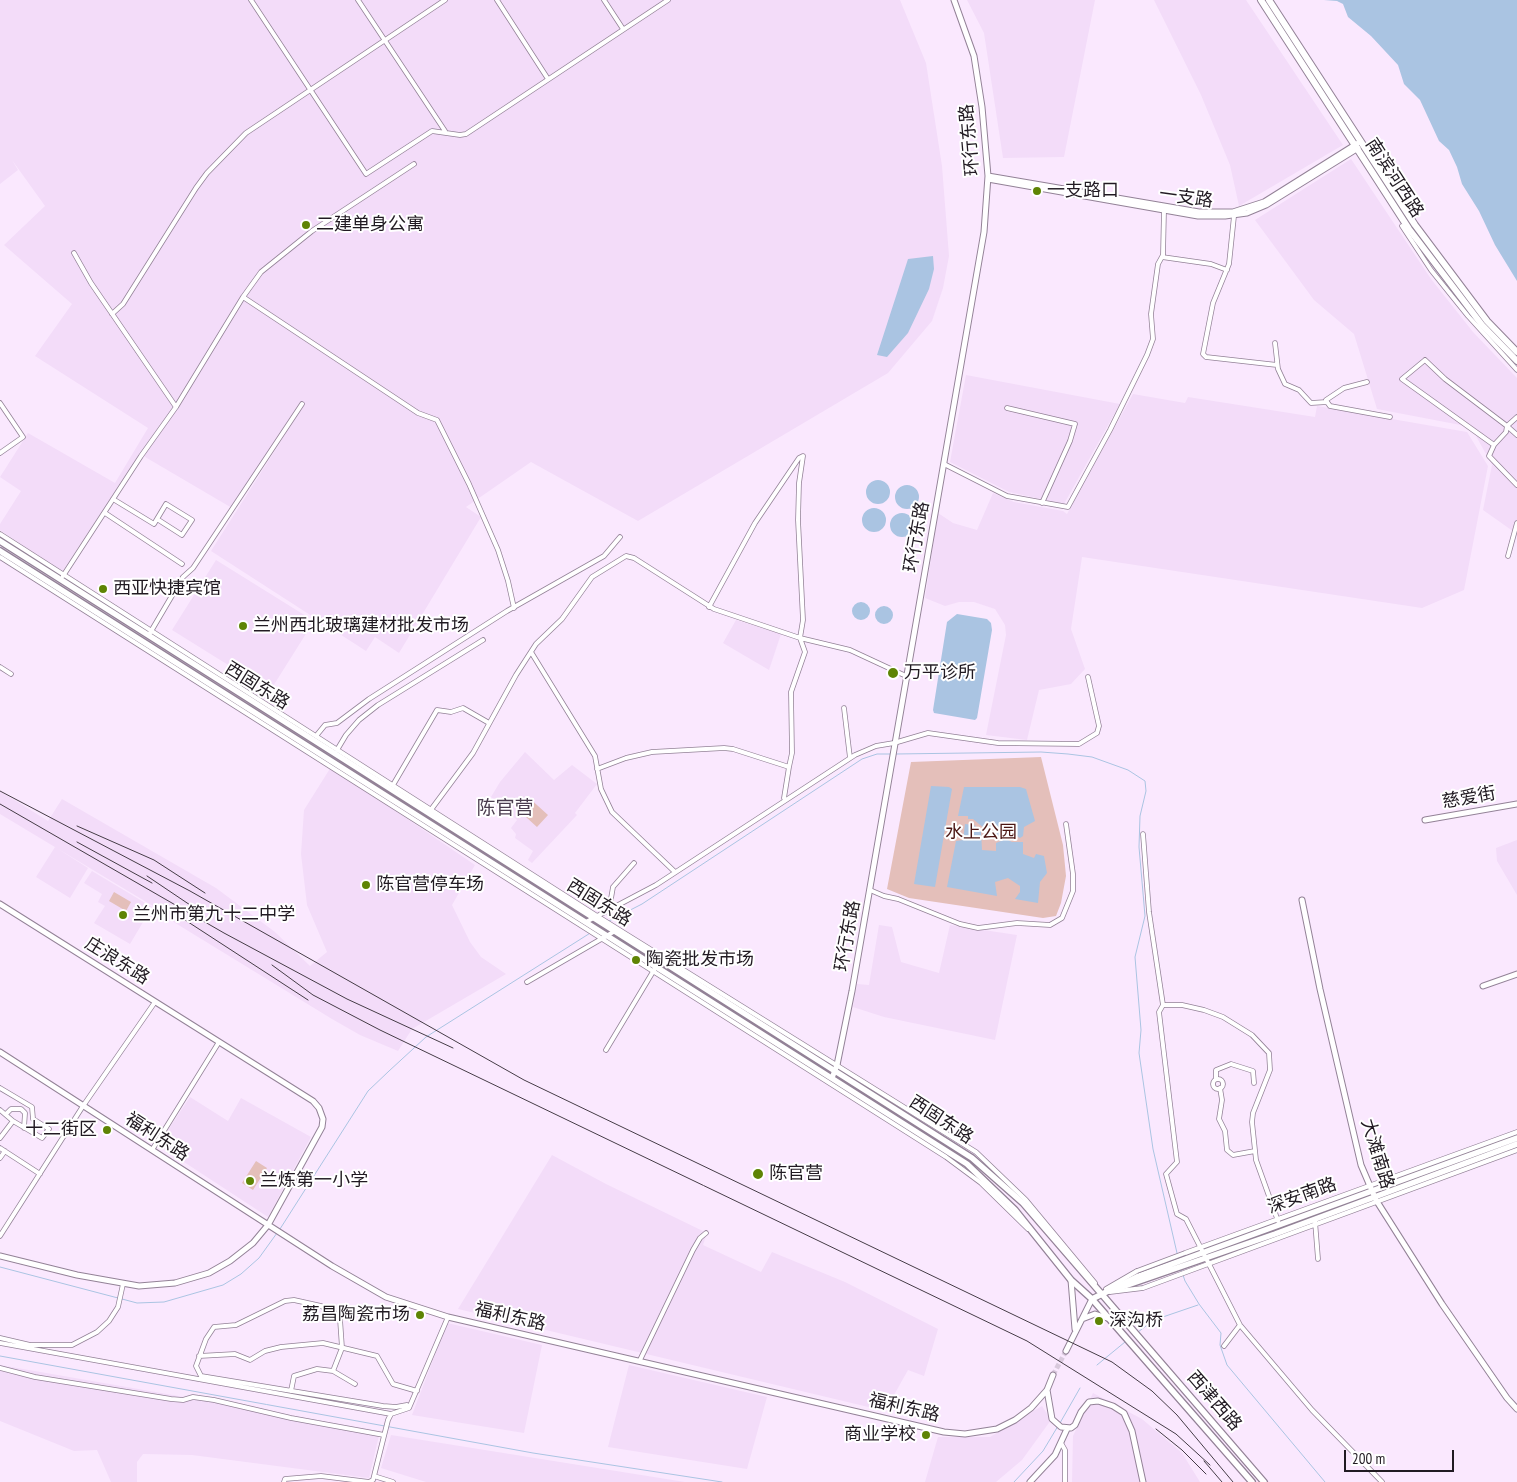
<!DOCTYPE html>
<html>
<head>
<meta charset="utf-8">
<style>
	body { margin:0 }
	#map { position:relative; width:1517px; height:1482px; overflow:hidden; background:#fae8fe; font-family:"PT Sans Narrow",sans-serif }
	canvas { display:block }
	.scale { position:absolute; left:1344px; top:1450px; width:110px; height:22px; box-sizing:border-box; border:2px solid #211a22; border-top:0; padding-left:6px; font-size:15px; line-height:18px; white-space:nowrap; color:#211a22; -webkit-text-stroke:4px #fff; paint-order:stroke }
</style>
</head>
<body>
<div id="map">
<canvas width="1517" height="1482"></canvas>
<div class="scale">200 m</div>
</div>
<script>
const context = document.querySelector('canvas').getContext('2d');
context.lineJoin = 'round';
function fillPath(path, color) { context.fillStyle = color; context.fill(path, 'evenodd'); }
const poly = rows => new Path2D(rows.map(r => 'M' + r).join(''));
function stroke(path, color, width, dash) { context.strokeStyle = color; context.lineWidth = width; context.lineCap = dash ? 'butt' : 'round'; context.setLineDash(dash || []); context.stroke(path); }
function label(font, color, halo, rows, align = 'center') {
  context.font = font + ' "PT Sans Narrow","Noto Sans SC",sans-serif'; context.lineWidth = 4; context.setLineDash([]); context.textBaseline = 'middle'; context.strokeStyle = halo; context.fillStyle = color; for (const [text, x, y, turn = 0] of rows) {
    context.save(); context.translate(x, y); context.rotate((+turn || 0) * Math.PI / 180); context.textAlign = isNaN(turn) ? turn : align; if (halo) context.strokeText(text, 0, 0); context.fillText(text, 0, 0); context.restore();
  }
}
const built = poly([
	[0,0,900,0,926,63,942,166,949,256,943,288,932,321,888,373,638,521,531,462,466,507,481,517,399,653,375,637,366,651,211,551,295,419,232,508,140,454,62,572,0,530,0,524,21,491,0,477,28,433,115,483,148,428,35,356,72,304,4,245,45,206,12,160,18,170,0,184],
	[967,0,1095,0,1064,157,1003,158,984,33],
	[1154,0,1246,0,1343,145,1239,206,1230,165,1201,95],
	[1351,159,1431,279,1473,332,1517,378,1517,534,1483,510,1492,465,1471,427,1377,409,1354,334,1314,300,1255,220],
	[966,375,1120,404,1064,504,1009,492,950,462],
	[1133,394,1185,403,1188,397,1315,417,1317,406,1467,432,1488,466,1464,590,1422,608,1082,557,1071,629,1085,669,1071,684,1039,690,1027,740,986,735,1006,635,1005,625,995,609,974,602,959,602,945,606,925,598,938,513,953,523,977,530,993,493,1014,502,1063,511,1067,514],
	[216,560,314,621,270,691,172,630],
	[736,620,781,634,769,670,723,643],
	[525,752,554,780,572,765,597,784,575,813,577,815,532,863,528,860,533,851,515,838,516,834,511,828,517,820,491,797,500,782],
	[331,767,475,865,452,905,470,942,481,957,506,974,412,1029,398,1051,360,1035,332,1019,172,921,153,906,0,814,0,791,48,821,62,799,216,888,275,932,310,966,327,952,307,905,301,854,304,810],
	[1517,840,1517,895,1497,861,1496,848],
	[55,847,88,868,70,898,36,877],
	[92,871,152,907,130,944,94,923,105,906,98,902,102,894,84,883],
	[879,925,892,927,901,962,939,973,950,925,1017,935,995,1040,884,1017,853,1007,857,984,869,985],
	[190,1097,228,1121,241,1098,311,1137,268,1217,158,1145],
	[552,1155,606,1184,707,1233,703,1245,761,1272,772,1252,845,1282,938,1329,924,1376,908,1370,885,1411,458,1309],
	[447,1323,542,1345,524,1433,412,1415],
	[0,1365,380,1431,369,1478,192,1455,143,1454,137,1462,137,1482,111,1482,97,1450,74,1451,0,1421],
	[629,1365,767,1397,747,1469,608,1447],
	[1093,1393,1142,1419,1182,1453,1200,1482,1072,1482,1073,1436],
	[1042,1406,1051,1420,1022,1460,996,1482,925,1482,938,1437,990,1437],
	[391,1435,685,1482,426,1482,381,1468]
]);
const green = poly([
	[1041,757,1063,845,1066,876,1061,903,1056,916,1043,918,909,898,887,889,911,762],
	[527,796,548,815,537,827,516,808],
	[114,892,131,902,126,911,109,901],
	[256,1161,267,1168,253,1190,242,1183]
]);
const water = poly([
	[1324,0,1517,0,1517,281,1495,245,1479,211,1462,184,1457,167,1449,150,1439,141,1420,100,1404,84,1398,65,1371,36,1348,17,1343,4,1337,1],
	[933,256,934,269,929,289,908,333,887,357,877,355,908,259],
	'866 492a12 12 0 1 1 24 0a12 12 0 1 1-24 0Z',
	'895 497a12 12 0 1 1 24 0a12 12 0 1 1-24 0Z',
	'862 520a12 12 0 1 1 24 0a12 12 0 1 1-24 0Z',
	'890 525a12 12 0 1 1 24 0a12 12 0 1 1-24 0Z',
	'852 611a9 9 0 1 1 18 0a9 9 0 1 1-18 0Z',
	'875 615a9 9 0 1 1 18 0a9 9 0 1 1-18 0Z',
	[957,614,987,619,991,623,992,630,977,718,975,720,934,713,933,710,947,622],
	[931,786,949,787,952,789,935,887,914,884],
	[964,787,1020,787,1026,789,1035,821,1024,827,1023,836,1020,838,1015,835,1010,837,1005,834,1000,837,995,833,995,828,985,829,973,819,968,819,968,816,958,816],
	[965,824,974,825,981,831,982,850,996,851,996,843,1006,839,1012,842,1023,842,1023,854,1034,858,1036,854,1044,856,1047,873,1040,882,1038,903,1015,899,1020,892,1020,886,1008,878,995,882,997,896,947,887,956,841,963,840]
]);
const stream = poly([
	[896,754,1041,752,1068,754,1092,757,1128,770,1145,781,1146,791,1140,816,1139,847,1145,916,1135,957,1141,1030,1139,1053,1153,1149,1177,1253],
	[609,921,642,904,862,759,877,754,892,754],
	[280,1229,368,1091,389,1071,426,1037,595,930],
	[0,1267,118,1298],
	[1181,1269,1185,1281,1199,1304,1221,1333,1220,1345,1227,1365,1325,1482],
	[122,1299,137,1303,164,1302,223,1285,241,1274,259,1258,277,1233],
	[1138,1332,1154,1320,1198,1305],
	[0,1356,533,1453,722,1482],
	[1097,1365,1125,1342],
	[1060,1423,1080,1388],
	[1014,1482,1043,1451,1058,1426]
]);
const secondaryTunnel = poly([
	[1053,1375,1066,1351]
]);
const street = poly([
	[251,0,366,174,432,131,460,135,466,134,668,0],
	[358,0,445,131],
	[497,0,548,79],
	[604,0,623,29],
	[1234,216,1229,264,1213,303,1203,354,1206,357,1277,365],
	[1402,226,1431,270,1468,316,1517,370],
	[74,253,91,283,176,407],
	[1162,257,1211,264,1227,270],
	[243,297,418,413,437,420,469,484,498,550,508,581,514,608],
	[112,314,123,304,196,188,207,173,246,133,445,0],
	[1275,343,1278,369,1285,384,1299,390,1311,403,1327,402],
	[1425,360,1445,379,1507,426,1506,432,1494,445,1402,379,1425,360],
	[1367,382,1344,388,1326,400,1327,402,1330,406,1390,417],
	[0,403,23,437,0,453],
	[1007,408,1075,424,1070,441,1042,503],
	[1517,417,1507,426,1517,435],
	[1494,445,1489,456,1517,485],
	[944,464,1007,496,1068,507,1110,430,1147,355,1153,339,1151,314,1158,264,1163,255,1164,210],
	[113,499,154,524,166,504,192,520,182,535,157,519],
	[105,513,182,564],
	[0,534,597,916,976,1152,1026,1200,1095,1283],
	[1508,556,1517,523],
	[0,557,946,1157,981,1183,1028,1229],
	[63,576,141,456,176,407,243,297,261,272,312,231,414,164],
	[150,633,183,577,193,568,302,404],
	[531,652,595,756,601,789,612,812,675,872],
	[0,667,11,674],
	[844,708,850,758],
	[316,736,325,725,337,723,369,699,507,611,604,556,620,537],
	[337,750,346,735,359,720,378,705,483,640],
	[597,769,626,758,652,752,724,748,733,749,789,767,792,753,791,692,805,652,800,638,803,620,798,520,799,483,803,456,799,458,755,523,709,607],
	[393,785,437,710,451,712,463,708,489,723],
	[784,798,789,767],
	[430,811,473,753,516,675,536,644,562,619,592,577,626,556,634,558,714,609,800,638,850,650,906,676],
	[1143,834,1149,912,1163,1005],
	[870,890,884,896,898,899,960,924,978,928,1017,923,1050,925,1062,918,1073,891,1073,874,1066,824],
	[609,910,613,887,634,863],
	[586,922,656,885,855,755,876,746,894,743,928,733,998,743,1079,744,1097,733,1099,726,1088,677],
	[527,982,615,931],
	[606,1050,660,960],
	[1216,1079,1216,1070,1231,1064,1253,1071,1254,1083],
	'1213 1084a5 5 0 1 1 10 0a5 5 0 1 1-10 0Z',
	[0,1088,32,1107,33,1119,49,1129,42,1138,13,1121],
	[1220,1088,1222,1100,1219,1119,1225,1131,1227,1150,1233,1155,1255,1151],
	[0,1110,13,1121,0,1138],
	[6,1114,11,1109,21,1109,25,1113,24,1128],
	[0,1148,40,1174],
	[152,1150,219,1042],
	[0,1158,5,1151],
	[1278,1221,1256,1160,1252,1122,1253,1113,1270,1070,1269,1053,1252,1035,1223,1017,1204,1010,1182,1005,1163,1005,1159,1012,1177,1162,1166,1174,1177,1214,1186,1219,1240,1325,1312,1410,1382,1482],
	[1315,1221,1318,1259],
	[0,1236,83,1106,155,1002],
	[1185,1253,1517,1132],
	[1106,1289,1137,1271],
	[1110,1292,1143,1288,1517,1150],
	[0,1338,30,1345,72,1345,97,1332,109,1321,118,1307,123,1284],
	[0,1343,391,1414],
	[1224,1346,1240,1325],
	[199,1356,235,1354,250,1360,265,1351,281,1347,323,1343,377,1356,393,1384,417,1391],
	[640,1360,693,1250,700,1238,706,1233],
	[0,1368,35,1377,171,1399,183,1400,193,1397,214,1400,291,1418,384,1435],
	[333,1371,342,1348,340,1319,335,1313,321,1306,294,1300,285,1301,236,1325,214,1327,206,1339,196,1366,201,1376,383,1406,396,1407,407,1405],
	[291,1391,294,1376,317,1369,333,1371,355,1384],
	[1061,1443,1065,1450,1065,1482],
	[374,1476,393,1482],
	[284,1482,285,1479,321,1476,369,1482,373,1480,388,1420,391,1414,409,1408,448,1317]
]);
const secondary = poly([
	[988,176,1199,212,1233,212,1264,202,1358,143],
	[988,179,1198,216,1225,216,1247,213,1266,205,1358,148],
	[1425,820,1517,804],
	[1302,900,1320,989,1361,1165,1376,1200,1442,1304,1507,1398,1517,1409],
	[0,904,313,1101,319,1108,323,1119,322,1127,268,1225,253,1243,230,1261,209,1273,175,1283,139,1286,77,1275,0,1256],
	[1483,986,1517,974],
	[0,1052,332,1266,386,1297,448,1317,944,1432,965,1434,997,1429,1015,1420,1031,1408,1047,1390,1053,1375],
	[832,1078,837,1065,852,991,984,232,988,176,982,107,974,56,954,0],
	[1071,1280,1075,1329],
	[1082,1319,1095,1314,1107,1318],
	[1066,1351,1092,1299],
	[1047,1390,1052,1419,1061,1427,1071,1428,1075,1425,1081,1412,1089,1402,1098,1401,1113,1406,1124,1413,1132,1431,1143,1482],
	[1030,1482,1055,1455,1067,1429]
]);
const primary = poly([
	[0,541,972,1158,1023,1203,1264,1482],
	[0,551,967,1164,1015,1210,1071,1280,1092,1299,1252,1482],
	[1119,1288,1275,1234,1517,1144],
	[1092,1299,1139,1276,1517,1138]
]);
const highway = poly([
	[1261,0,1409,229,1482,325,1517,361],
	[1269,0,1415,225,1487,321,1517,352]
]);
const rail = poly([
	[0,791,190,891,524,1080,1112,1362,1152,1391,1177,1415,1233,1482],
	[0,804,224,933,347,999,453,1048],
	[77,826,154,860,205,893],
	[77,842,152,883],
	[147,876,202,913],
	[182,918,308,1000],
	[272,965,313,995,380,1030,1027,1341,1176,1434,1210,1465],
	[1156,1429,1182,1450,1206,1474],
	[1204,1461,1222,1482]
]);
const streetBridge = poly([
	[1137,1271,1185,1253]
]);
const markers = [
	[1037,191,5,"#5e8404"],
	[306,225,5,"#5e8404"],
	[103,589,5,"#5e8404"],
	[243,626,5,"#5e8404"],
	[893,673,6,"#5e8404"],
	[366,885,5,"#5e8404"],
	[123,915,5,"#5e8404"],
	[636,960,5,"#5e8404"],
	[107,1130,5,"#5e8404"],
	[758,1174,6,"#5e8404"],
	[250,1181,5,"#5e8404"],
	[420,1315,5,"#5e8404"],
	[1099,1321,5,"#5e8404"],
	[926,1435,5,"#5e8404"]
];
const streetNames = [
	["环行东路",970,140,-95],
	["南滨河西路",1394,178,57],
	["一支路",1186,198,8],
	["环行东路",917,537,-80],
	["西固东路",257,686,32],
	["慈爱街",1469,798,-10],
	["西固东路",599,903,32],
	["环行东路",848,936,-80],
	["庄浪东路",117,961,32],
	["西固东路",941,1120,33],
	["福利东路",157,1137,33],
	["大滩南路",1377,1154,73],
	["深安南路",1302,1196,-20],
	["福利东路",510,1317,13],
	["西津西路",1214,1401,49],
	["福利东路",904,1408,13]
];
const poiNames = [
	["一支路口",1047,191],
	["二建单身公寓",316,225],
	["西亚快捷宾馆",113,589],
	["兰州西北玻璃建材批发市场",253,626],
	["万平诊所",904,673],
	["陈官营停车场",376,885],
	["兰州市第九十二中学",133,915],
	["陶瓷批发市场",646,960],
	["十二街区",97,1130,"right"],
	["陈官营",769,1174],
	["兰炼第一小学",260,1181],
	["荔昌陶瓷市场",410,1315,"right"],
	["深沟桥",1109,1321],
	["商业学校",916,1435,"right"]
];
const parkNames = [
	["水上公园",981,833]
];
const neighbourhoodNames = [
	["陈官营",505,809]
];
fillPath(built, '#f3dcf9');
fillPath(green, '#e4bfba');
fillPath(water, '#aac4e2');
stroke(stream, '#aac4e2', 1);
stroke(secondaryTunnel, '#d9c9dd', 5, [5, 2.5]);
stroke(street, '#938297', 5.5);
stroke(secondary, '#938297', 7);
stroke(primary, '#938297', 8);
stroke(highway, '#938297', 8);
stroke(street, '#fff', 4);
stroke(secondary, '#fff', 5);
stroke(primary, '#fff', 5.5);
stroke(highway, '#fff', 6);
stroke(rail, '#453c46', 1);
stroke(streetBridge, '#938297', 5.5, []);
stroke(streetBridge, '#fff', 4);
for (const [x, y, r, color] of markers) { const dot = new Path2D(); dot.arc(x, y, r, 0, 2 * Math.PI); context.fillStyle = color; context.fill(dot); stroke(dot, '#fff', 2); }
label('18px', '#211a22', '#fff', streetNames);
label('18px', '#211a22', '#fff', poiNames, 'left');
label('18px', '#4c1714', '#fff', parkNames);
label('19px', '#4b3d4f', '#fff', neighbourhoodNames);
</script>
</body>
</html>
